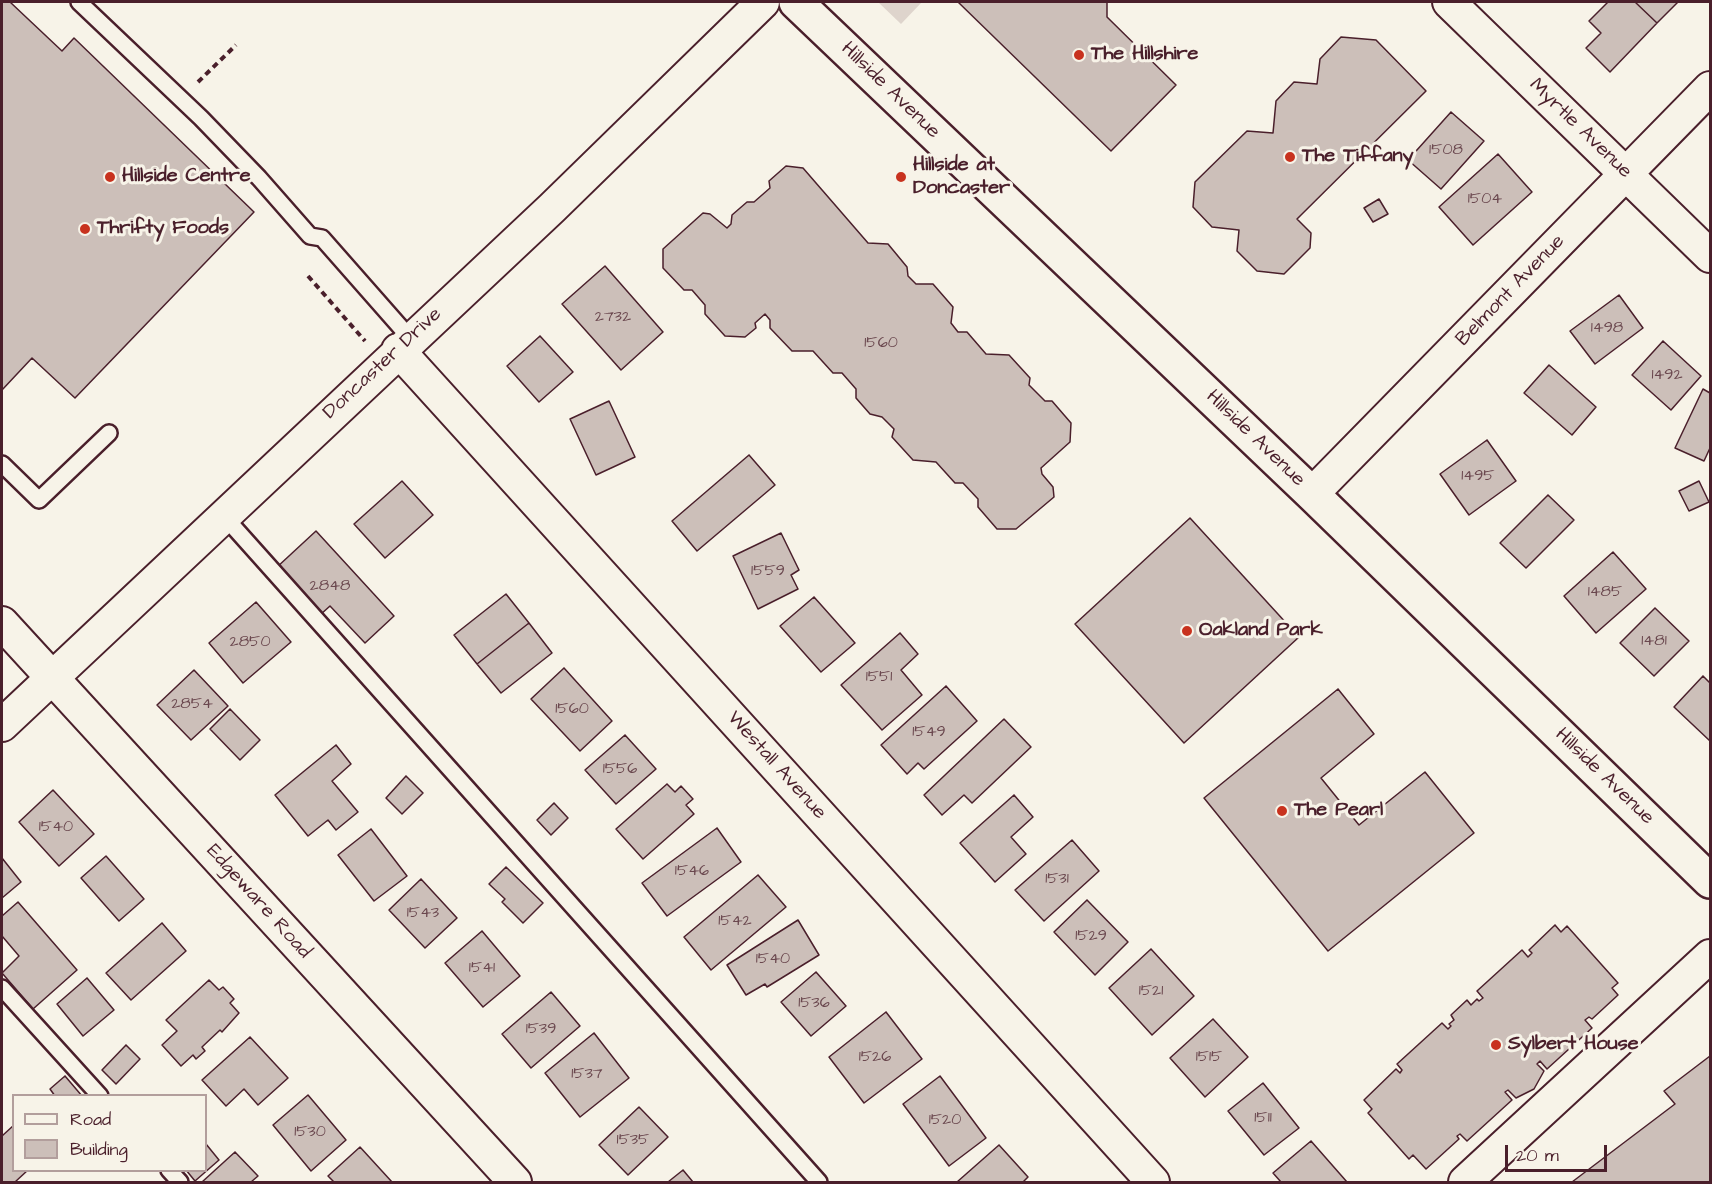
<!DOCTYPE html>
<html>
<head>
<meta charset="utf-8">
<style>
	body { margin:0 }
	#map { position:relative; width:1712px; height:1184px; overflow:hidden; background:#f7f3e8; font-family:"Architects Daughter",sans-serif }
	canvas { display:block }
	.frame { position:absolute; inset:0; border:3px solid #4a1f2b; pointer-events:none }
	.legend { position:absolute; left:12px; top:1094px; width:195px; height:78px; box-sizing:border-box; background:#f7f3e8; border:2px solid #b29e9c; margin:0; padding:8px 10px; list-style:none; font-size:18px; color:#4a1f2b }
	.legend li { display:flex; align-items:center; gap:12px; height:30px }
	.legend b { width:30px; border:2px solid #b29e9c }
	.scale { position:absolute; left:1505px; top:1145px; width:102px; height:27px; box-sizing:border-box; border:3px solid #4a1f2b; border-top:0; padding-left:8px; font-size:18px; line-height:21px; white-space:nowrap; color:#4a1f2b; -webkit-text-stroke:4px #f7f3e8; paint-order:stroke }
</style>
</head>
<body>
<div id="map">
<canvas width="1712" height="1184"></canvas>
<div class="frame"></div>
<ul class="legend">
<li><b style="height:8px;background:#f7f3e8"></b>Road</li>
<li><b style="height:16px;background:#ccbfb9"></b>Building</li>
</ul>
<div class="scale">20 m</div>
</div>
<script>
const context = document.querySelector('canvas').getContext('2d');
context.lineJoin = 'round';
function fillPath(path, color) { context.fillStyle = color; context.fill(path, 'evenodd'); }
const poly = rows => new Path2D(rows.map(r => 'M' + r).join(''));
function stroke(path, color, width, dash) { context.strokeStyle = color; context.lineWidth = width; context.lineCap = dash ? 'butt' : 'round'; context.setLineDash(dash || []); context.stroke(path); }
function label(font, color, halo, rows, align = 'center') {
  context.font = font + ' "Architects Daughter",sans-serif'; context.lineWidth = 6; context.setLineDash([]); context.textBaseline = 'middle'; context.strokeStyle = halo; context.fillStyle = color; for (const [text, x, y, turn = 0] of rows) {
    context.save(); context.translate(x, y); context.rotate((+turn || 0) * Math.PI / 180); context.textAlign = isNaN(turn) ? turn : align; if (halo) context.strokeText(text, 0, 0); context.fillText(text, 0, 0); context.restore();
  }
}
const green = poly([
	[878,2,922,2,901,24]
]);
const building = poly([
	[2,2,10,2,62,51,74,38,254,212,75,398,32,358,2,390,2,2],
	[958,2,1107,2,1107,17,1176,85,1111,151,958,2],
	[1608,2,1635,2,1657,23,1610,72,1586,48,1601,33,1589,21,1608,2],
	[1635,2,1678,2,1657,23,1635,2],
	[1341,37,1376,40,1426,91,1297,219,1311,233,1310,248,1284,274,1257,271,1237,251,1239,230,1212,227,1193,207,1195,182,1247,131,1273,133,1276,101,1294,82,1317,84,1320,59,1341,37],
	[1451,112,1484,141,1441,189,1408,160,1451,112],
	[1498,154,1532,192,1473,245,1439,207,1498,154],
	[786,166,803,168,868,243,888,244,907,267,908,276,916,284,933,284,953,307,951,323,958,332,967,332,986,354,1009,355,1030,378,1029,385,1045,401,1052,401,1071,423,1070,442,1041,468,1042,474,1053,487,1054,497,1016,529,997,529,978,507,978,499,963,483,955,483,936,462,913,460,892,437,894,429,882,417,870,414,856,398,856,389,842,373,833,373,813,351,792,351,770,328,770,320,765,314,755,323,756,328,745,337,725,336,705,314,705,305,692,290,684,290,663,268,663,249,703,213,710,214,727,228,731,224,732,215,747,202,754,202,770,188,769,181,786,166],
	[1379,199,1388,214,1373,222,1364,208,1379,199],
	[605,266,663,332,621,370,562,304,605,266],
	[1619,295,1643,328,1595,364,1570,331,1619,295],
	[540,336,573,372,539,402,507,366,540,336],
	[1663,341,1701,376,1671,410,1632,375,1663,341],
	[1549,365,1596,407,1572,435,1524,393,1549,365],
	[1703,389,1710,393,1710,448,1704,461,1675,448,1703,389],
	[609,401,635,457,596,475,570,419,609,401],
	[1487,440,1516,481,1469,515,1440,474,1487,440],
	[749,455,775,485,697,551,672,521,749,455],
	[402,481,433,515,385,558,354,524,402,481],
	[1699,481,1709,502,1689,511,1679,491,1699,481],
	[1548,495,1574,520,1526,568,1500,543,1548,495],
	[1190,518,1299,637,1184,743,1075,624,1190,518],
	[316,531,394,616,365,643,330,606,320,615,276,568,316,531],
	[781,533,799,570,791,575,798,589,758,609,733,556,781,533],
	[1613,552,1646,589,1596,633,1564,596,1613,552],
	[506,594,529,623,477,664,454,635,506,594],
	[814,597,855,643,821,672,780,626,814,597],
	[256,602,291,642,243,683,209,643,256,602],
	[1655,608,1689,641,1654,676,1620,643,1655,608],
	[529,623,552,653,501,693,477,664,529,623],
	[900,633,918,654,901,670,922,695,882,730,841,685,900,633],
	[564,668,612,721,580,751,531,699,564,668],
	[194,670,228,706,191,740,157,705,194,670],
	[1703,676,1710,683,1710,741,1674,707,1703,676],
	[946,686,977,721,924,769,918,763,907,774,881,745,946,686],
	[1338,689,1374,734,1321,778,1359,825,1425,772,1474,833,1328,951,1204,798,1338,689],
	[230,709,260,740,240,760,210,729,230,709],
	[1004,719,1031,747,972,803,964,795,942,815,924,795,1004,719],
	[625,735,656,769,616,804,585,770,625,735],
	[336,745,351,764,332,781,358,812,336,830,328,820,308,836,275,795,336,745],
	[406,776,423,793,402,814,386,798,406,776],
	[667,784,675,792,681,786,693,799,686,805,694,814,643,859,616,829,667,784],
	[53,790,94,834,59,866,19,822,53,790],
	[1014,795,1033,817,1011,837,1026,854,995,882,960,843,1014,795],
	[554,803,568,818,551,835,537,820,554,803],
	[717,828,741,862,667,916,642,883,717,828],
	[371,829,407,876,374,901,338,855,371,829],
	[1072,840,1099,871,1044,921,1015,890,1072,840],
	[106,856,144,899,119,921,81,878,106,856],
	[2,858,21,882,2,898,2,858],
	[506,867,543,903,523,923,502,902,505,899,489,884,506,867],
	[758,875,786,907,711,970,684,937,758,875],
	[421,879,457,918,425,948,389,910,421,879],
	[1087,900,1128,942,1095,975,1054,932,1087,900],
	[18,902,77,970,33,1009,2,973,19,956,2,936,2,916,18,902],
	[798,920,819,955,767,987,765,984,746,995,727,965,798,920],
	[162,923,186,951,131,1000,106,973,162,923],
	[1555,925,1561,932,1567,926,1618,983,1612,988,1618,995,1592,1019,1589,1017,1585,1020,1592,1028,1547,1069,1540,1061,1537,1064,1544,1071,1534,1089,1516,1098,1508,1090,1505,1092,1512,1100,1467,1141,1460,1134,1457,1136,1459,1139,1426,1169,1413,1155,1409,1159,1368,1113,1372,1109,1364,1100,1396,1069,1400,1073,1402,1070,1397,1064,1442,1023,1448,1029,1451,1026,1449,1024,1454,1020,1451,1015,1467,1000,1471,1005,1477,999,1479,1001,1483,998,1477,991,1522,950,1528,957,1532,953,1529,950,1555,925],
	[482,931,520,976,483,1007,445,963,482,931],
	[1151,949,1194,996,1152,1035,1109,988,1151,949],
	[816,972,846,1006,811,1036,781,1002,816,972],
	[87,978,114,1010,83,1036,57,1004,87,978],
	[209,980,219,990,223,987,234,999,230,1003,239,1013,222,1032,220,1030,202,1047,205,1051,196,1059,193,1055,181,1066,162,1045,177,1031,166,1020,209,980],
	[551,992,580,1026,531,1068,502,1034,551,992],
	[886,1012,922,1059,864,1103,829,1057,886,1012],
	[1213,1019,1248,1057,1205,1097,1170,1058,1213,1019],
	[594,1033,629,1078,580,1117,545,1073,594,1033],
	[250,1037,288,1078,258,1105,244,1089,226,1106,202,1080,250,1037],
	[126,1045,140,1059,116,1084,102,1070,126,1045],
	[1710,1056,1710,1182,1572,1182,1675,1104,1664,1091,1710,1056],
	[65,1076,82,1096,55,1096,50,1089,65,1076],
	[940,1076,986,1138,949,1166,903,1104,940,1076],
	[1263,1083,1299,1128,1264,1155,1228,1111,1263,1083],
	[308,1095,346,1140,311,1171,273,1125,308,1095],
	[639,1107,668,1137,628,1175,599,1145,639,1107],
	[14,1125,14,1170,28,1170,15,1182,2,1182,2,1136,14,1125],
	[1311,1141,1347,1182,1281,1182,1273,1173,1311,1141],
	[206,1144,219,1160,195,1181,186,1170,206,1170,206,1144],
	[999,1145,1028,1177,1023,1182,957,1182,999,1145],
	[360,1147,392,1182,334,1182,328,1176,360,1147],
	[235,1152,258,1176,251,1182,202,1182,235,1152],
	[683,1170,693,1182,668,1182,683,1170]
]);
const path = poly([
	[198,82,236,45],
	[308,276,365,341]
]);
const service = poly([
	[79,2,201,118,259,178,310,236,322,238,410,338],
	[2,464,39,500,109,433],
	[223,515,819,1182],
	[2,988,100,1096],
	[169,1170,180,1182]
]);
const minor = poly([
	[1449,2,1710,256],
	[398,350,1153,1182],
	[1312,494,1710,88],
	[2,623,515,1182],
	[2,725,552,208,763,2],
	[1465,1182,1710,956]
]);
const secondary = poly([
	[796,2,1312,494,1710,881]
]);
const markers = [
	[1079,55,6,"#c8321e"],
	[1290,157,6,"#c8321e"],
	[110,177,6,"#c8321e"],
	[901,177,6,"#c8321e"],
	[85,229,6,"#c8321e"],
	[1187,631,6,"#c8321e"],
	[1282,811,6,"#c8321e"],
	[1496,1045,6,"#c8321e"]
];
const numberNames = [
	["1508",1446,151],
	["1504",1485,200],
	["2732",613,318],
	["1498",1607,329],
	["1560",881,344],
	["1492",1667,376],
	["1495",1478,477],
	["1559",768,572],
	["2848",330,587],
	["1485",1605,593],
	["1481",1654,642],
	["2850",250,643],
	["1551",879,678],
	["2854",192,705],
	["1560",572,710],
	["1549",929,733],
	["1556",620,770],
	["1540",56,828],
	["1546",692,872],
	["1531",1057,880],
	["1543",423,914],
	["1542",735,922],
	["1529",1091,937],
	["1540",773,960],
	["1541",482,969],
	["1521",1151,992],
	["1536",814,1004],
	["1539",541,1030],
	["1526",875,1058],
	["1515",1209,1058],
	["1537",587,1075],
	["1511",1263,1119],
	["1520",945,1121],
	["1530",310,1133],
	["1535",633,1141]
];
const poiNames = [
	["The Hillshire",1091,55],
	["The Tiffany",1302,157],
	["Hillside at",913,166],
	["Doncaster",913,189],
	["Hillside Centre",122,177],
	["Thrifty Foods",97,229],
	["Oakland Park",1199,631],
	["The Pearl",1294,811],
	["Sylbert House",1508,1045]
];
const streetNames = [
	["Hillside Avenue",890,91,44],
	["Myrtle Avenue",1580,129,44],
	["Belmont Avenue",1511,291,-46],
	["Doncaster Drive",383,364,-43],
	["Hillside Avenue",1255,439,44],
	["Westall Avenue",776,766,48],
	["Hillside Avenue",1604,777,44],
	["Edgeware Road",258,902,48]
];
fillPath(green, '#ded4cc');
fillPath(building, '#ccbfb9');
stroke(building, '#4a1f2b', 1.5);
stroke(service, '#4a1f2b', 20);
stroke(minor, '#4a1f2b', 36);
stroke(secondary, '#4a1f2b', 38);
stroke(path, '#4a1f2b', 4, [6, 4.5]);
stroke(service, '#f7f3e8', 15);
stroke(minor, '#f7f3e8', 32);
stroke(secondary, '#f7f3e8', 33);
for (const [x, y, r, color] of markers) { const dot = new Path2D(); dot.arc(x, y, r, 0, 2 * Math.PI); context.fillStyle = color; context.fill(dot); stroke(dot, '#f7f3e8', 2); }
label('16px', '#6a474e', null, numberNames);
label('bold 20px', '#4a1f2b', '#f7f3e8', poiNames, 'left');
label('20px', '#4a1f2b', '#f7f3e8', streetNames);
</script>
</body>
</html>
